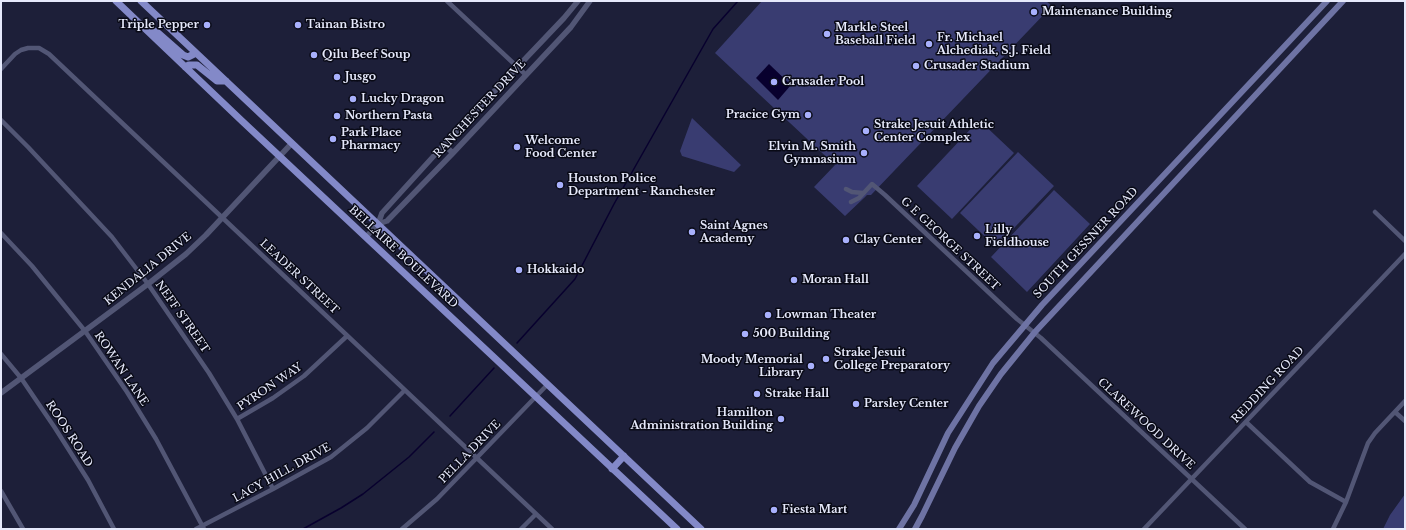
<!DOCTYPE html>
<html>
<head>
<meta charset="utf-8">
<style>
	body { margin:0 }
	#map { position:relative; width:1406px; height:530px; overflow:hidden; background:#1d1f39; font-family:"Libre Baskerville",serif }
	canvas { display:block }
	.frame { position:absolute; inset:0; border:2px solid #e6e9fb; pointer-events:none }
</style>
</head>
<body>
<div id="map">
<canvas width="1406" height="530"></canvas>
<div class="frame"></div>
</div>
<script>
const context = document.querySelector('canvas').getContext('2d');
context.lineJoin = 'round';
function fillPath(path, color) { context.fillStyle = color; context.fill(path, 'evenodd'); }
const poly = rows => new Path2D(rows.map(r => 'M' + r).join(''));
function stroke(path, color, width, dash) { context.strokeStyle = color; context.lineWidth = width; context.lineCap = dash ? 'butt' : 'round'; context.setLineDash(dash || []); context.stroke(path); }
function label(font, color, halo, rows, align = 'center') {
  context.font = font + ' "Libre Baskerville",serif'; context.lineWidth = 3; context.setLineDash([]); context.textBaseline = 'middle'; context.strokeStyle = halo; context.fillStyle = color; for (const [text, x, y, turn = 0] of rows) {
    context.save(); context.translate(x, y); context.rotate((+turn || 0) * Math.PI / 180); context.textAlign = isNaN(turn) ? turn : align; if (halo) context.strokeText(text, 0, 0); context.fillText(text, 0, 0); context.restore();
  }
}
const green = poly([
	[762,1,1046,1,1052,6,871,195,867,195,864,198,845,216,814,187,835,165,715,53],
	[692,118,741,165,734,172,682,156,680,151],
	[979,120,1014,153,952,219,917,186],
	[1018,152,1054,186,996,247,960,213],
	[1054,190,1090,224,1027,292,991,257],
	[1405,494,1405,529,1383,529,1390,515]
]);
const water = poly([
	[769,64,791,85,778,100,756,78]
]);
const stream = poly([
	[517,343,575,279,614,204,713,29,738,1],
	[450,416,494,368],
	[303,529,341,508,363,494,409,457,434,432]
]);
const minor = poly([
	[447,1,526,75],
	[1,69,15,54,21,50,28,48,39,48,49,54,552,529],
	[1,120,28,147,112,237,148,284,209,373,237,419,273,489],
	[846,189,852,192,863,193],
	[851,202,859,198,872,184,885,195,1017,319,1041,338,1245,529],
	[1375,212,1405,241],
	[1,233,32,266,85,331,127,392,156,439,204,529],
	[1,354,21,378,55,428,88,480,114,529],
	[1395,412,1405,421],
	[237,419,273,398,304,376,347,336],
	[1246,422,1310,482,1346,502],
	[1,491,23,529],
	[196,529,273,489,331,457,367,428,405,390],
	[402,529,437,499,548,384],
	[521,529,536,514],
	[1144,529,1405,254],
	[1333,529,1346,502,1368,443,1375,433,1405,401]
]);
const tertiary = poly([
	[444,145,453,153],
	[378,224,382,213,451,137,564,18,578,1],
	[366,237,378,224,387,221,453,153,571,27,590,1],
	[1,393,148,284,186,254,206,235,292,143]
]);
const secondary = poly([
	[899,529,914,505,948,433,993,363,1042,305,1327,1],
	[915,529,922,516,955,448,979,406,1001,374,1035,332,1343,1]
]);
const primary = poly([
	[116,1,242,121,677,529],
	[141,1,701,529],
	[146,26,158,33,183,55,188,57,196,53],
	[185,67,189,65,197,65,217,81,226,81],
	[612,469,624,456]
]);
const markers = [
	[1034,12,4,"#a8b0fc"],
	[207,25,4,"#a8b0fc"],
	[298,25,4,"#a8b0fc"],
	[827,34,4,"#a8b0fc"],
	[929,44,4,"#a8b0fc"],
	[314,55,4,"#a8b0fc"],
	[916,66,4,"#a8b0fc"],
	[337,77,4,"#a8b0fc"],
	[774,82,4,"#a8b0fc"],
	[353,99,4,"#a8b0fc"],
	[808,115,4,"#a8b0fc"],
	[337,116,4,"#a8b0fc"],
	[866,131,4,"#a8b0fc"],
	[333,139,4,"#a8b0fc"],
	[517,147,4,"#a8b0fc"],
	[864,153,4,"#a8b0fc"],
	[560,185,4,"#a8b0fc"],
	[692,232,4,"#a8b0fc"],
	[977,236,4,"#a8b0fc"],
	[846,240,4,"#a8b0fc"],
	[519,270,4,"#a8b0fc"],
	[794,280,4,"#a8b0fc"],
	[768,315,4,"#a8b0fc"],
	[745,334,4,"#a8b0fc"],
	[826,359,4,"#a8b0fc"],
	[811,366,4,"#a8b0fc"],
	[757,394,4,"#a8b0fc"],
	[856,404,4,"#a8b0fc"],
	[781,419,4,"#a8b0fc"],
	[774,510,4,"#a8b0fc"]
];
const poiNames = [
	["Maintenance Building",1042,12],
	["Triple Pepper",199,25,"right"],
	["Tainan Bistro",306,25],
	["Markle Steel",835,28],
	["Baseball Field",835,41],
	["Fr. Michael",937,38],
	["Alchediak, S.J. Field",937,51],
	["Qilu Beef Soup",322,55],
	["Crusader Stadium",924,66],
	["Jusgo",345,77],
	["Crusader Pool",782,82],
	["Lucky Dragon",361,99],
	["Pracice Gym",800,115,"right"],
	["Northern Pasta",345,116],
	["Strake Jesuit Athletic",874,125],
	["Center Complex",874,138],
	["Park Place",341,133],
	["Pharmacy",341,146],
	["Welcome",525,141],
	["Food Center",525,154],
	["Elvin M. Smith",856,147,"right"],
	["Gymnasium",856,160,"right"],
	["Houston Police",568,179],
	["Department - Ranchester",568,192],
	["Saint Agnes",700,226],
	["Academy",700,239],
	["Lilly",985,230],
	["Fieldhouse",985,243],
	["Clay Center",854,240],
	["Hokkaido",527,270],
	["Moran Hall",802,280],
	["Lowman Theater",776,315],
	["500 Building",753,334],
	["Strake Jesuit",834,353],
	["College Preparatory",834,366],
	["Moody Memorial",803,360,"right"],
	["Library",803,373,"right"],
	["Strake Hall",765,394],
	["Parsley Center",864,404],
	["Hamilton",773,413,"right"],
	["Administration Building",773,426,"right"],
	["Fiesta Mart",782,510]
];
const streetNames = [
	["RANCHESTER DRIVE",480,109,-47],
	["SOUTH GESSNER ROAD",1086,243,-47],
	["G E GEORGE STREET",950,244,43],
	["BELLAIRE BOULEVARD",403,257,43],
	["KENDALIA DRIVE",148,269,-39],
	["LEADER STREET",299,277,43],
	["NEFF STREET",182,317,55],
	["ROWAN LANE",121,369,56],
	["REDDING ROAD",1268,385,-47],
	["PYRON WAY",270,387,-34],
	["CLAREWOOD DRIVE",1146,424,43],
	["ROOS ROAD",69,434,57],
	["PELLA DRIVE",470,452,-46],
	["LACY HILL DRIVE",282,473,-29]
];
fillPath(green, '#393c71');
fillPath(water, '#08002e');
stroke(stream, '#08002e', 1.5);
stroke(minor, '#525675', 4.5);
stroke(tertiary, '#525675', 5.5);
stroke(secondary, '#6e73a4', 6);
stroke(primary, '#8389c8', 7);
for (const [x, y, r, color] of markers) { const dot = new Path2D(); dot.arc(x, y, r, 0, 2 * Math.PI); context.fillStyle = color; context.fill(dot); stroke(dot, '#090a16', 1.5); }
label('bold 11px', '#e6e9fb', '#090a16', poiNames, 'left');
label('11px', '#e6e9fb', '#090a16', streetNames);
</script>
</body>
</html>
